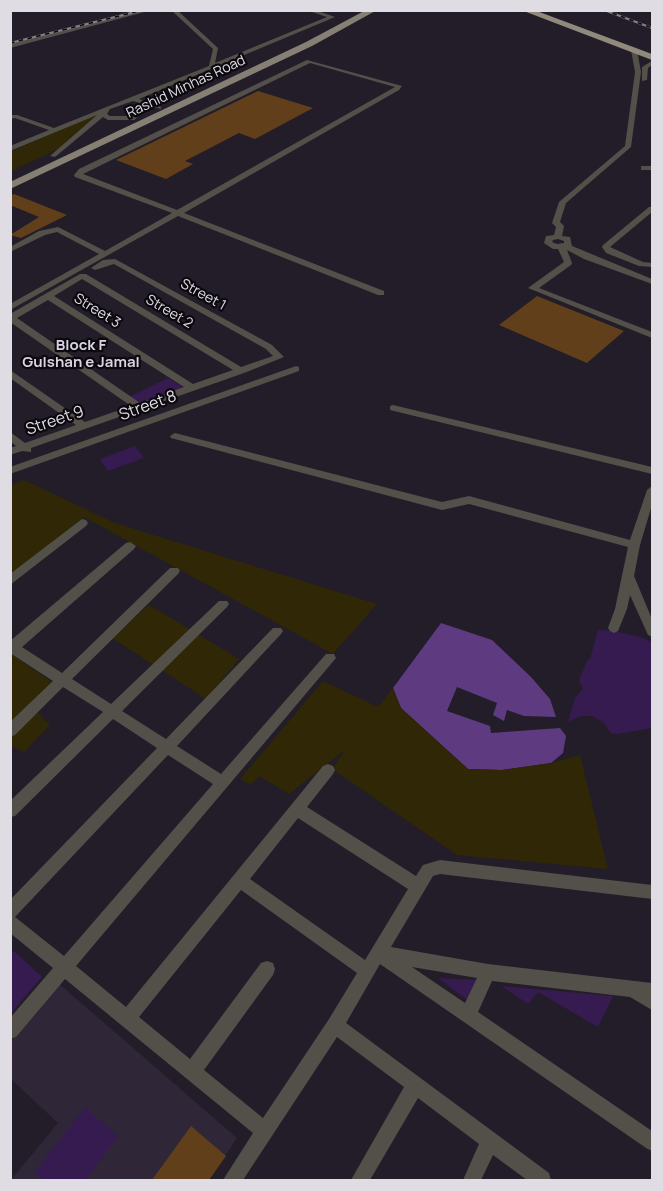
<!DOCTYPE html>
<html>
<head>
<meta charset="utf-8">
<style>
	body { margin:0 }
	#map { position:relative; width:663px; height:1191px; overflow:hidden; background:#231d29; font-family:Manrope,sans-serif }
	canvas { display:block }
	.frame { position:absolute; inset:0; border:12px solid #e0dce4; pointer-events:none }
</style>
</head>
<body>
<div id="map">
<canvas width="663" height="1191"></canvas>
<div class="frame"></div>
</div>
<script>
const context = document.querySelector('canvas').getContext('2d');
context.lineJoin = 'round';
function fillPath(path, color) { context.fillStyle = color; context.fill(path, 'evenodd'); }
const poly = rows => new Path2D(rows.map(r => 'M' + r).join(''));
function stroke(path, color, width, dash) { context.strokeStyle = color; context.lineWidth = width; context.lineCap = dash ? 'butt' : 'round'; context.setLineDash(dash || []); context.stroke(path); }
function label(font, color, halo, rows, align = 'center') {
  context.font = font + ' Manrope,sans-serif'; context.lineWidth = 4.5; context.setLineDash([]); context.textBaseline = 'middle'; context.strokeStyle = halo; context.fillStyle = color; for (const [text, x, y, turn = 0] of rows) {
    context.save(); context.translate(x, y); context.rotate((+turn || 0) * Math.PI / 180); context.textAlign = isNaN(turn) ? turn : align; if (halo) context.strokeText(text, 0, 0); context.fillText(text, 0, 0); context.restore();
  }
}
const built = poly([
	[58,983,237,1138,209,1180,11,1180,58,1123,11,1079,11,1041]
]);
const green = poly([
	[168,378,186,389,140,407,127,398],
	[135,446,144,458,108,471,100,459],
	[598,630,614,631,644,638,652,643,652,728,618,734,611,733,603,722,592,716,581,716,568,722,575,698,583,689,579,680,588,659,590,659],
	[14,951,42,977,11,1013,10,955],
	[438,978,480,980,467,1000],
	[501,986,613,996,598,1027,538,992,528,1004],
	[85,1107,118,1136,86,1180,44,1180,35,1172]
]);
const forest = poly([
	[441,623,492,640,531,677,550,699,556,717,524,716,507,710,504,721,493,715,497,703,457,687,447,711,490,726,491,733,560,728,566,736,563,753,551,763,502,770,468,769,401,708,393,688]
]);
const sand = poly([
	[92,116,97,116,58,149,11,171,10,152],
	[24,480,115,523,377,604,333,654,84,517,11,577,11,485],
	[149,605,239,659,206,699,112,638],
	[10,653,62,689,35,710,50,725,24,752,11,746],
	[323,681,378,707,393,688,401,708,468,769,502,770,551,763,580,755,608,869,457,855,332,769,345,750,289,794,259,776,251,785,240,779]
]);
const building = poly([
	[258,91,313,108,255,139,239,133,185,161,193,164,166,179,116,160],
	[14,194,67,215,21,238,10,235,39,217,10,205,10,196],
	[537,296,624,331,587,363,499,325],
	[191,1126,226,1156,209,1180,152,1180]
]);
const minor = poly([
	[142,10,152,10,10,48,10,44,142,10],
	[171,10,177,10,218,48,215,63,327,17,306,10,315,10,335,17,139,99,161,107,161,109,133,101,110,109,107,114,110,116,134,116,137,118,134,120,108,120,103,117,55,157,50,156,97,115,10,151,10,146,49,130,15,118,10,119,10,115,17,115,54,128,209,66,213,49,171,10],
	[634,48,637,50,641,72,631,147,566,203,560,222,564,226,562,236,570,237,572,246,652,279,652,284,584,259,567,250,572,263,571,265,539,288,652,332,652,338,528,288,564,262,558,249,553,249,544,243,546,236,554,235,556,227,552,223,559,202,625,146,635,72,631,50,634,48],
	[558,239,564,241,564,243,557,244,552,242,553,240,558,239],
	[307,60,402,86,399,90,184,213,384,291,384,295,378,295,178,216,10,310,10,304,99,254,57,232,45,235,10,252,10,247,39,231,58,227,105,251,172,213,75,177,74,175,79,169,307,60],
	[310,63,395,87,177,210,83,174,310,63],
	[652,61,652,65,648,68,647,80,642,81,642,67,652,61],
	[641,166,652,166,652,170,641,170,641,166],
	[649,207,652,207,652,212,610,247,643,262,652,263,652,267,639,266,606,253,602,247,603,245,649,207],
	[115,259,272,345,284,357,244,373,31,448,31,452,22,451,10,455,10,448,16,446,10,441,10,432,25,443,76,425,10,378,10,370,85,422,131,406,10,322,10,314,80,274,86,274,241,367,273,356,266,349,114,264,95,270,91,268,103,260,115,259],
	[82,279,233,370,193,384,54,296,82,279],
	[48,300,184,387,140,403,17,318,48,300],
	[296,366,299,367,299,371,10,474,10,467,296,366],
	[393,405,652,467,652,474,390,410,390,406,393,405],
	[175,433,442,502,469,496,630,540,647,490,652,486,652,505,640,545,634,576,652,619,652,637,648,635,630,595,627,609,618,631,614,633,610,631,608,628,615,609,628,547,469,504,442,510,171,438,170,436,175,433],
	[82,519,86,520,88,523,86,526,10,585,10,574,82,519],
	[130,542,136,546,134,549,22,647,62,673,170,568,178,568,180,571,178,574,72,679,111,704,219,601,227,601,229,604,227,607,122,711,166,739,273,628,281,628,283,631,281,634,177,746,221,774,326,654,334,654,336,658,76,966,126,1007,323,766,328,764,333,766,335,770,333,774,307,807,416,876,423,865,440,860,652,885,652,899,440,874,433,876,391,947,488,964,652,983,652,1010,630,997,492,981,478,1012,652,1131,652,1151,646,1148,380,964,346,1023,549,1173,551,1180,527,1180,493,1155,481,1180,463,1180,479,1144,418,1098,370,1180,351,1180,404,1087,337,1037,243,1180,223,1180,253,1133,65,979,16,1037,10,1039,10,1018,53,968,10,933,10,900,157,748,113,719,15,816,10,817,10,801,103,712,63,687,15,735,10,737,10,722,53,681,10,653,10,641,126,543,130,542],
	[168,755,213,784,64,956,15,917,168,755],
	[298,818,408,889,365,960,250,879,298,818],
	[241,890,357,973,329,1019,263,1118,204,1070,273,975,275,969,273,963,267,961,261,963,190,1059,139,1017,241,890],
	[412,967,477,978,465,1003,412,967]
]);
const primary = poly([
	[366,10,377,10,312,46,10,189,10,182,306,42,366,10]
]);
const trunk = poly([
	[521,10,534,10,652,54,652,60,521,10]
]);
const rail = poly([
	[604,10,652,28],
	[10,43,143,10]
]);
const farStreetnames = [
	["Rashid Minhas Road",186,87,-25],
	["Street 1",203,295,29],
	["Street 3",97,311,32],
	["Street 2",169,312,31]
];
const farNeighbourhoodnames = [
	["Block F",81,346],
	["Gulshan e Jamal",81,363]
];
const streetNames = [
	["Street 8",148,406,-20],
	["Street 9",55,421,-19]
];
fillPath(built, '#2f2738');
fillPath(green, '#361b50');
fillPath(forest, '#5e3b80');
fillPath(sand, '#2f2706');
fillPath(building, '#613f1a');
fillPath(minor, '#53504a');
fillPath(primary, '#858073');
fillPath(trunk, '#8f8a7b');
stroke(rail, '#85808a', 2);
stroke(rail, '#0b090e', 1.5, [4.5]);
label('14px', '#e0dce4', '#0b090e', farStreetnames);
label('bold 15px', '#dad3e3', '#0b090e', farNeighbourhoodnames);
label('16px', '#e0dce4', '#0b090e', streetNames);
</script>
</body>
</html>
